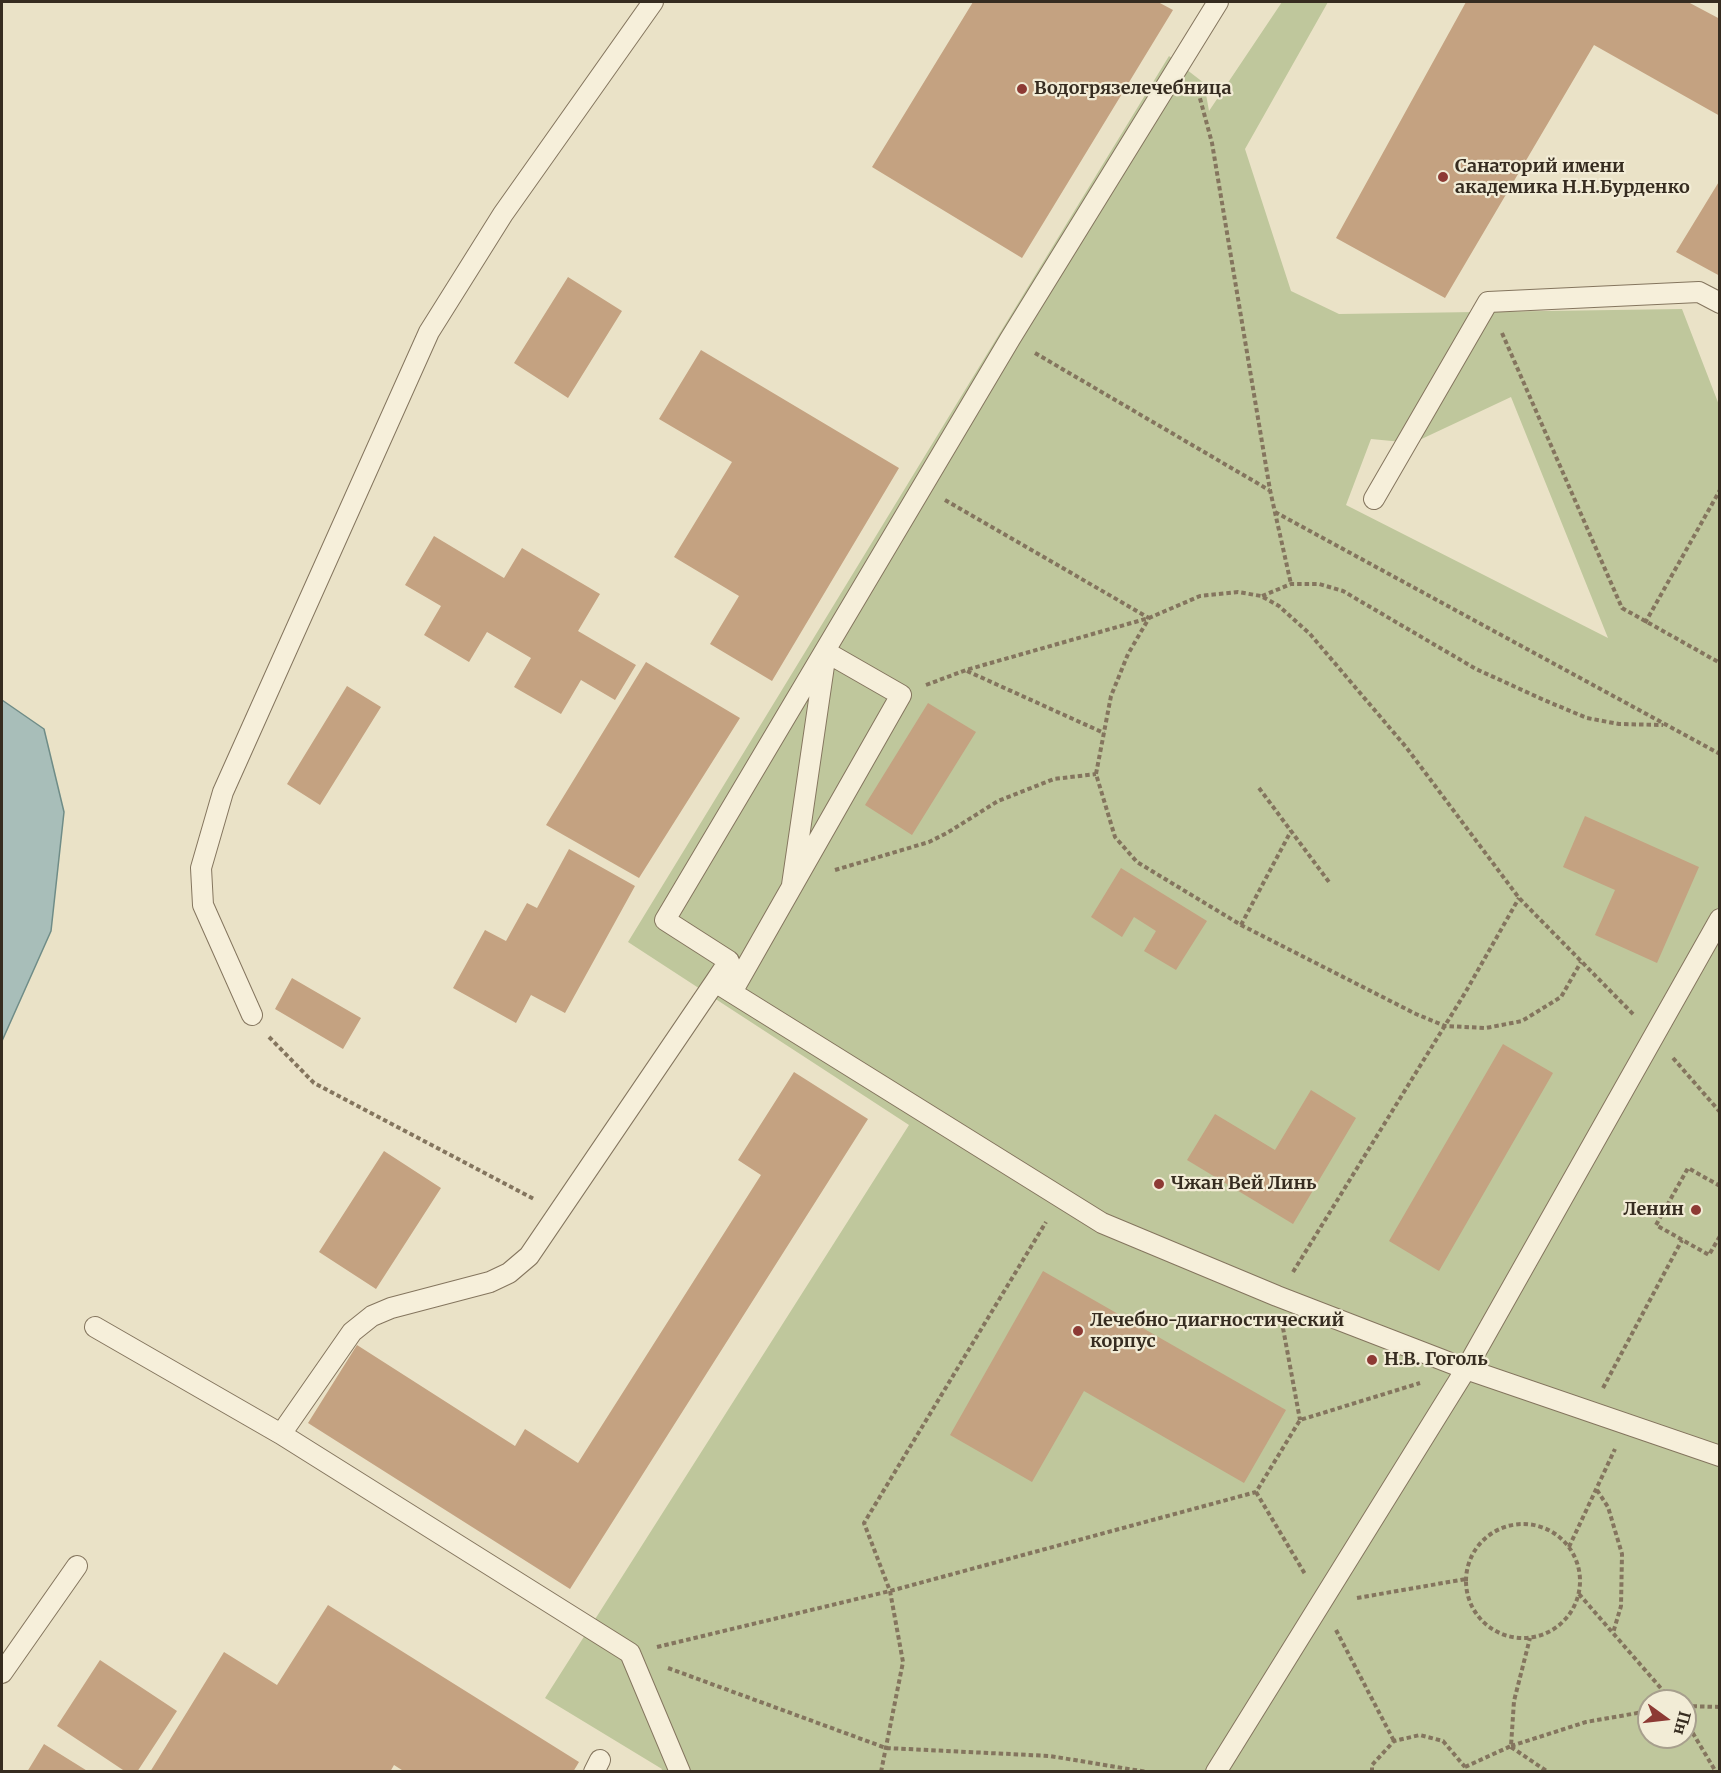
<!DOCTYPE html>
<html>
<head>
<meta charset="utf-8">
<style>
	body { margin:0 }
	#map { position:relative; width:1721px; height:1773px; overflow:hidden; background:#eae2c7; font-family:Merriweather,serif }
	canvas { display:block }
	.frame { position:absolute; inset:0; border:3px solid #362c20; pointer-events:none }
	.north { position:absolute; left:1637px; top:1689px; width:60px; height:60px; box-sizing:border-box; background:#f2ecd6; border:2px solid #a79f8d; border-radius:50%; rotate:105deg; font-size:16px; font-weight:700; line-height:24px; text-align:center; color:#362c20 }
	.north::after { content:''; display:block; margin:auto; width:21px; height:27px; background:#8d3a34; clip-path:polygon(50% 0,100% 100%,50% 72%,0 100%) }
</style>
</head>
<body>
<div id="map">
<canvas width="1721" height="1773"></canvas>
<div class="frame"></div>
<div class="north">Пн</div>
</div>
<script>
const context = document.querySelector('canvas').getContext('2d');
context.lineJoin = 'round';
function fillPath(path, color) { context.fillStyle = color; context.fill(path, 'evenodd'); }
const poly = rows => new Path2D(rows.map(r => 'M' + r).join(''));
function stroke(path, color, width, dash) { context.strokeStyle = color; context.lineWidth = width; context.lineCap = dash ? 'butt' : 'round'; context.setLineDash(dash || []); context.stroke(path); }
function label(font, color, halo, rows, align = 'center') {
  context.font = font + ' Merriweather,serif'; context.lineWidth = 4.5; context.setLineDash([]); context.textBaseline = 'middle'; context.strokeStyle = halo; context.fillStyle = color; for (const [text, x, y, turn = 0] of rows) {
    context.save(); context.translate(x, y); context.rotate((+turn || 0) * Math.PI / 180); context.textAlign = isNaN(turn) ? turn : align; if (halo) context.strokeText(text, 0, 0); context.fillText(text, 0, 0); context.restore();
  }
}
const green = poly([
	[1282,2,1328,2,1245,149,1291,291,1339,314,1682,309,1719,405,1719,1771,661,1771,662,1769,545,1698,909,1125,628,942,1169,56,1204,83,1209,111],
	[1511,397,1608,638,1346,505,1371,439,1413,443],
	[1649,1701,1685,1701,1685,1737,1649,1737]
]);
const water = poly([
	[2,700,44,729,64,812,51,931,2,1041,2,700]
]);
const building = poly([
	[973,2,1158,2,1173,10,1022,258,872,167],
	[1466,2,1688,2,1720,19,1720,116,1594,45,1445,298,1336,238],
	[1720,180,1720,276,1676,252],
	[568,277,622,311,568,398,514,363],
	[701,350,899,468,772,681,710,644,739,596,674,557,732,462,659,419],
	[434,536,504,578,522,548,600,594,578,631,636,665,615,700,581,680,561,714,514,687,531,658,487,632,469,662,424,635,441,606,405,585],
	[646,662,740,718,639,878,546,825],
	[347,686,381,707,320,805,287,784],
	[928,703,976,732,912,835,865,805],
	[1585,816,1699,867,1657,963,1595,935,1615,890,1563,867],
	[569,849,635,886,565,1013,531,995,516,1023,453,988,485,930,506,941,527,903,537,908],
	[1121,868,1207,921,1176,970,1144,951,1156,931,1134,917,1122,937,1091,917],
	[292,978,361,1018,343,1049,275,1009],
	[1503,1044,1553,1073,1439,1271,1389,1241],
	[794,1072,868,1119,570,1589,308,1423,357,1345,515,1446,525,1429,578,1463,761,1175,738,1160],
	[1311,1090,1356,1118,1293,1224,1187,1160,1215,1114,1275,1150],
	[384,1151,441,1188,376,1289,319,1252],
	[1043,1271,1286,1410,1244,1483,1084,1391,1032,1482,950,1435],
	[328,1605,579,1762,573,1772,405,1772,394,1765,390,1772,150,1772,224,1652,277,1685],
	[100,1660,177,1711,137,1772,126,1772,57,1726],
	[44,1744,89,1772,27,1772]
]);
const path = poly([
	[1198,91,1212,143,1270,490,1291,584],
	[1502,333,1622,608,1720,663],
	[1035,353,1269,490],
	[945,500,1149,618,1128,654,1111,696,1096,774,1115,837,1137,862,1241,925,1416,1014,1445,1026,1486,1028,1522,1021,1561,997,1581,962],
	[1275,512,1720,754],
	[1262,596,1291,584,1319,584,1343,591,1476,669,1544,700,1587,718,1619,724,1663,725],
	[1645,623,1720,490],
	[967,671,1104,733],
	[926,685,966,670,1149,618,1200,596,1238,592,1261,596,1279,606,1310,634,1406,747,1519,898,1634,1015],
	[1259,788,1329,882],
	[835,870,929,842,947,833,998,801,1054,779,1096,774],
	[1241,925,1291,831],
	[269,1037,314,1083,534,1199],
	[1673,1058,1720,1112],
	[1720,1186,1688,1168,1656,1225,1709,1255,1720,1236],
	[1293,1272,1465,993,1519,898],
	[1283,1328,1300,1420],
	[1603,1388,1682,1240],
	[1597,1490,1608,1507,1622,1554,1621,1606,1613,1633],
	[1256,1492,1305,1574],
	'1466 1581a57 57 0 1 1 114 0a57 57 0 1 1-114 0Z',
	[1569,1547,1615,1449],
	[1579,1594,1672,1701],
	[1357,1598,1466,1579],
	[1336,1630,1394,1741],
	[657,1647,890,1591,1256,1492,1300,1420,1420,1383],
	[668,1668,886,1748,1050,1756,1147,1772],
	[1685,1706,1720,1707],
	[1685,1720,1716,1772],
	[1511,1746,1586,1722,1649,1711],
	[1511,1747,1548,1772],
	[1465,1767,1511,1746,1514,1701,1530,1638],
	[881,1772,903,1662,890,1591,864,1523,1046,1222],
	[1372,1772,1372,1765,1394,1741,1420,1735,1443,1741,1465,1767,1465,1772]
]);
const service = poly([
	[1374,499,1488,302,1699,292,1720,303],
	[715,982,1102,1223,1277,1296,1466,1369,1720,1456],
	[732,992,901,695,826,652,792,885],
	[252,1015,203,905,201,868,223,792,429,332,503,214,653,2],
	[95,1327,281,1434,630,1653,680,1772],
	[281,1434,352,1332,372,1316,391,1308,490,1282,509,1273,529,1256,715,982,729,961,665,920,1010,339,1218,2],
	[2,1673,77,1566],
	[594,1772,600,1760],
	[1216,1772,1466,1369,1720,919]
]);
const markers = [
	[1022,89,6,"#8d3a34"],
	[1443,177,6,"#8d3a34"],
	[1159,1184,6,"#8d3a34"],
	[1696,1210,6,"#8d3a34"],
	[1078,1331,6,"#8d3a34"],
	[1372,1360,6,"#8d3a34"]
];
const poiNames = [
	["Водогрязелечебница",1034,89],
	["Санаторий имени",1455,167],
	["академика Н.Н.Бурденко",1455,188],
	["Чжан Вей Линь",1171,1184],
	["Ленин",1684,1210,"right"],
	["Лечебно-диагностический",1090,1321],
	["корпус",1090,1342],
	["Н.В. Гоголь",1384,1360]
];
fillPath(green, '#bfc79c');
fillPath(water, '#a8beb9');
stroke(water, '#6f8c87', 1.5);
fillPath(building, '#c4a281');
stroke(service, '#84755e', 22);
stroke(path, '#84755e', 4, [4.5, 3]);
stroke(service, '#f6efda', 20);
for (const [x, y, r, color] of markers) { const dot = new Path2D(); dot.arc(x, y, r, 0, 2 * Math.PI); context.fillStyle = color; context.fill(dot); stroke(dot, '#f2ecd6', 2); }
label('bold 18px', '#362c20', '#f2ecd6', poiNames, 'left');
</script>
</body>
</html>
